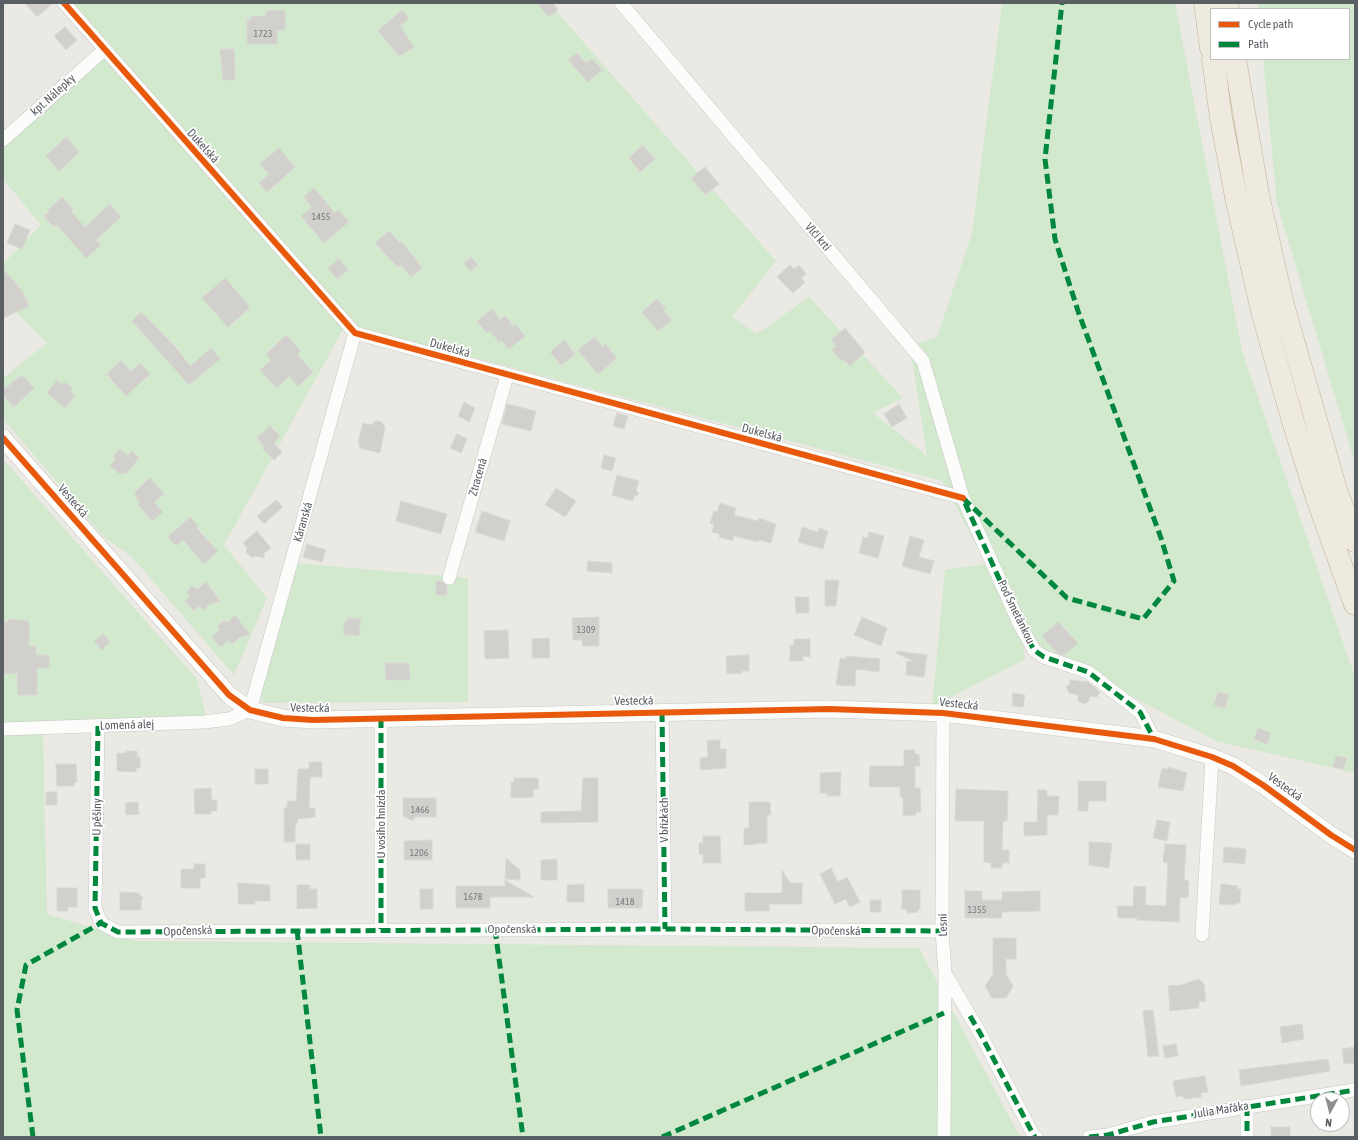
<!DOCTYPE html>
<html>
<head>
<meta charset="utf-8">
<style>
	body { margin:0 }
	#map { position:relative; width:1358px; height:1140px; overflow:hidden; background:#ebe9e4; font-family:"Asap Condensed",sans-serif }
	canvas { display:block }
	.frame { position:absolute; inset:0; border:4px solid #5a5f64; pointer-events:none }
	.legend { position:absolute; left:1210px; top:8px; width:140px; height:52px; box-sizing:border-box; background:#fff; border:1px solid #bdbfc1; margin:0; padding:5px 7px; list-style:none; font-size:12px; color:#5a5f64 }
	.legend li { display:flex; align-items:center; gap:8px; height:20px }
	.legend b { width:20px; border:1px solid #bdbfc1 }
	.north { position:absolute; left:1310px; top:1092px; width:40px; height:40px; box-sizing:border-box; background:#fff; border:1px solid #bdbfc1; border-radius:50%; rotate:187deg; font-size:11px; font-weight:700; line-height:16px; text-align:center; color:#5a5f64 }
	.north::after { content:''; display:block; margin:auto; width:14px; height:18px; background:#8d8f91; clip-path:polygon(50% 0,100% 100%,50% 72%,0 100%) }
</style>
</head>
<body>
<div id="map">
<canvas width="1358" height="1140"></canvas>
<div class="frame"></div>
<ul class="legend">
<li><b style="height:5px;background:#e8590c"></b>Cycle path</li>
<li><b style="height:5px;background:#00873e"></b>Path</li>
</ul>
<div class="north">N</div>
</div>
<script>
const context = document.querySelector('canvas').getContext('2d');
context.lineJoin = 'round';
function fillPath(path, color) { context.fillStyle = color; context.fill(path, 'evenodd'); }
const poly = rows => new Path2D(rows.map(r => 'M' + r).join(''));
function stroke(path, color, width, dash) { context.strokeStyle = color; context.lineWidth = width; context.lineCap = dash ? 'butt' : 'round'; context.setLineDash(dash || []); context.stroke(path); }
function label(font, color, halo, rows, align = 'center') {
  context.font = font + ' "Asap Condensed",sans-serif'; context.lineWidth = 3.5; context.setLineDash([]); context.textBaseline = 'middle'; context.strokeStyle = halo; context.fillStyle = color; for (const [text, x, y, turn = 0] of rows) {
    context.save(); context.translate(x, y); context.rotate((+turn || 0) * Math.PI / 180); context.textAlign = isNaN(turn) ? turn : align; if (halo) context.strokeText(text, 0, 0); context.fillText(text, 0, 0); context.restore();
  }
}
const green = poly([
	[72,3,549,3,776,261,732,317,757,334,809,297,903,398,873,413,927,456,910,346,937,337,972,233,1002,3,1175,3,1242,351,1355,677,1355,773,1216,741,1037,646,1020,617,1025,659,932,707,945,570,986,564,942,481,346,324,224,545,267,598,234,675,132,557,103,536,3,419,3,378,47,343,3,299,3,264,41,225,3,179,3,143,115,49],
	[1258,3,1355,3,1355,458,1353,457,1277,203,1263,59,1349,59,1349,9,1258,9],
	[3,459,196,678,209,726,43,732,47,914,136,941,919,948,1020,1137,3,1137],
	[294,563,468,578,468,702,264,703,257,687]
]);
const building = poly([
	[25,3,53,3,37,17,25,3],
	[537,3,553,3,558,10,549,17,537,3],
	[285,10,285,30,277,30,277,44,247,44,247,19,251,20,251,16,266,16,266,11,285,10],
	[402,10,409,18,400,26,414,47,399,56,378,31,402,10],
	[65,27,77,40,66,50,54,36,65,27],
	[220,49,234,49,235,80,223,80,220,49],
	[577,53,586,63,592,59,602,70,588,82,568,60,577,53],
	[66,137,79,152,59,171,46,156,66,137],
	[643,145,655,159,640,172,629,158,643,145],
	[279,148,295,167,267,192,259,183,269,174,260,164,279,148],
	[705,167,719,184,705,195,691,178,705,167],
	[314,188,335,213,339,210,349,222,324,243,301,216,312,207,304,197,314,188],
	[62,197,73,209,71,212,85,227,110,204,121,217,96,240,101,245,86,258,56,224,54,227,44,216,49,212,48,210,62,197],
	[15,224,30,230,22,249,7,243,15,224],
	[389,231,400,243,402,242,422,268,411,277,401,265,398,267,375,243,389,231],
	[471,257,478,265,470,271,464,263,471,257],
	[339,259,348,270,337,279,328,268,339,259],
	[790,265,794,269,799,265,806,274,801,278,805,282,793,293,777,277,790,265],
	[3,269,22,291,29,306,3,318,3,269],
	[225,278,250,307,228,327,202,298,225,278],
	[657,299,666,309,664,311,672,320,658,331,642,312,657,299],
	[492,309,500,320,505,316,513,326,516,325,525,336,509,349,501,340,499,342,490,331,487,333,477,321,492,309],
	[141,312,178,350,190,366,211,348,220,359,189,385,132,321,141,312],
	[845,328,865,352,850,366,845,361,840,359,832,350,836,346,831,340,845,328],
	[286,335,301,351,297,354,313,372,298,386,289,376,277,388,260,370,271,360,266,354,286,335],
	[595,337,603,347,605,344,617,358,598,374,578,350,595,337],
	[564,340,575,354,561,365,550,352,564,340],
	[121,361,131,371,140,363,150,374,126,396,107,374,121,361],
	[22,375,34,388,14,407,3,395,3,390,22,375],
	[57,380,62,385,64,382,72,388,70,391,75,395,65,408,47,393,57,380],
	[464,402,475,408,469,422,458,416,464,402],
	[507,404,536,411,531,431,502,424,507,404],
	[899,404,907,418,892,427,884,414,899,404],
	[617,413,628,416,624,429,613,426,617,413],
	[376,421,382,422,385,428,380,453,359,448,360,444,358,443,363,423,371,425,376,421],
	[270,426,280,436,274,443,282,452,274,460,262,448,264,446,257,438,270,426],
	[457,434,467,439,461,453,450,448,457,434],
	[120,449,128,456,132,451,139,458,126,474,123,472,121,475,110,466,116,459,113,457,120,449],
	[604,455,616,458,612,471,601,468,604,455],
	[617,475,639,481,636,490,639,494,634,497,633,501,612,495,617,475],
	[150,478,164,494,154,502,163,512,152,521,138,504,140,502,135,496,135,492,150,478],
	[556,488,576,501,565,517,545,505,556,488],
	[276,500,283,507,264,524,257,516,276,500],
	[401,501,447,514,441,534,396,521,401,501],
	[720,503,736,508,734,515,758,521,759,518,776,524,771,543,759,540,758,542,734,536,733,541,719,537,720,534,712,532,714,524,710,523,714,511,717,512,720,503],
	[482,511,510,521,504,541,475,532,482,511],
	[190,517,198,526,196,528,218,551,204,564,183,540,176,546,168,537,190,517],
	[802,527,818,532,819,528,828,531,823,549,798,542,802,527],
	[257,531,271,548,264,553,264,558,255,556,252,558,246,552,247,548,243,543,257,531],
	[869,532,884,536,878,558,859,553,863,537,867,538,869,532],
	[910,536,924,540,919,557,934,561,930,574,902,566,910,536],
	[307,544,326,550,322,562,303,557,307,544],
	[588,561,612,563,612,573,587,571,588,561],
	[825,580,839,580,836,606,825,606,825,580],
	[436,581,442,581,447,586,447,595,436,595,436,581],
	[206,582,220,601,210,604,203,610,199,606,194,611,185,601,190,597,187,593,191,586,198,589,206,582],
	[795,597,809,597,809,613,796,613,795,597],
	[235,615,250,635,240,637,232,644,229,640,220,647,212,637,220,630,217,627,223,621,228,622,235,615],
	[599,617,599,646,582,646,582,640,573,640,572,618,599,617],
	[862,617,887,628,881,646,854,635,862,617],
	[348,618,361,619,359,636,343,634,345,622,347,622,348,618],
	[8,619,29,621,29,646,36,646,36,655,49,655,49,668,37,668,37,695,18,695,17,673,3,674,3,622,8,622,8,619],
	[1058,622,1078,643,1064,655,1057,653,1042,636,1058,622],
	[508,630,509,658,485,659,484,631,508,630],
	[103,634,110,642,102,650,94,641,103,634],
	[549,638,550,658,532,658,532,639,549,638],
	[794,639,810,639,810,657,803,656,803,661,790,661,790,645,794,645,794,639],
	[897,651,927,655,924,677,906,675,907,661,915,662,896,653,897,651],
	[749,655,749,671,742,671,742,673,727,674,726,656,749,655],
	[846,656,880,659,879,672,856,669,855,686,836,685,840,658,846,659,846,656],
	[385,663,409,663,410,680,386,680,385,663],
	[1070,680,1088,682,1100,692,1097,697,1090,696,1088,702,1083,704,1078,701,1078,695,1069,693,1066,686,1070,684,1070,680],
	[1218,692,1229,695,1225,708,1214,705,1218,692],
	[1013,693,1025,695,1023,707,1012,706,1013,693],
	[1258,728,1271,733,1267,744,1254,739,1258,728],
	[707,740,720,740,720,749,726,749,726,768,700,770,700,758,708,757,707,740],
	[904,750,915,750,915,754,919,754,920,766,915,766,915,788,920,788,921,812,916,812,916,815,903,816,903,797,900,797,900,787,869,787,870,766,904,766,904,750],
	[126,751,137,751,137,757,140,757,140,768,136,768,137,772,117,771,117,753,126,753,126,751],
	[1336,756,1347,758,1343,769,1333,767,1336,756],
	[309,762,322,762,322,777,310,777,309,808,315,808,315,817,298,819,295,828,295,842,284,842,284,808,287,808,287,801,296,801,298,769,309,769,309,762],
	[56,764,76,764,77,782,74,783,74,786,57,786,56,764],
	[1169,767,1187,773,1183,791,1158,787,1162,768,1168,769,1169,767],
	[255,769,268,769,268,784,255,784,255,769],
	[841,772,840,796,827,796,827,793,820,793,820,773,841,772],
	[514,778,538,778,539,789,533,789,533,797,511,798,511,782,514,782,514,778],
	[583,778,598,778,598,822,541,823,541,812,581,811,583,778],
	[1078,781,1106,781,1106,801,1088,801,1088,811,1078,811,1078,781],
	[211,788,212,800,217,800,217,811,211,811,211,814,195,814,194,789,211,788],
	[956,789,1008,791,1007,821,1003,821,1002,850,1009,850,1009,863,1002,863,1002,868,991,868,991,863,984,862,984,821,955,821,956,789],
	[1038,790,1047,790,1047,796,1059,796,1058,815,1047,815,1047,835,1024,836,1024,822,1037,822,1038,790],
	[46,792,57,792,57,805,46,805,46,792],
	[403,798,436,798,436,817,415,817,413,821,403,816,403,798],
	[138,802,139,814,126,815,125,803,138,802],
	[749,802,770,802,771,815,767,815,767,843,744,845,744,828,749,828,749,802],
	[1157,820,1170,822,1167,841,1153,838,1157,820],
	[703,836,720,836,721,863,703,863,703,854,699,854,699,843,703,843,703,836],
	[432,840,432,860,404,860,404,841,432,840],
	[1089,842,1112,843,1109,868,1089,865,1089,842],
	[296,844,310,844,310,860,296,860,296,844],
	[1165,844,1186,845,1184,880,1189,881,1188,898,1180,897,1179,922,1137,920,1137,918,1118,918,1117,906,1133,906,1134,886,1146,887,1145,905,1166,906,1168,863,1163,862,1165,844],
	[1224,847,1246,849,1245,864,1223,862,1224,847],
	[506,858,520,870,520,880,505,879,506,858],
	[557,859,557,880,541,880,541,860,557,859],
	[194,864,205,864,205,878,200,878,200,888,181,888,181,869,194,869,194,864],
	[831,868,838,882,847,877,860,902,850,907,846,899,835,904,820,874,831,868],
	[782,870,790,883,802,883,802,904,769,904,769,911,745,911,745,893,782,893,782,870],
	[505,880,534,897,490,897,490,908,456,908,456,886,505,886,505,880],
	[238,883,270,885,270,901,255,901,255,904,238,904,238,883],
	[584,884,584,902,567,902,567,885,584,884],
	[1221,884,1238,886,1238,889,1241,889,1240,903,1236,903,1236,905,1219,904,1221,884],
	[297,885,310,885,310,889,317,889,317,908,297,909,297,885],
	[57,888,77,888,77,907,68,907,68,911,57,911,57,888],
	[420,889,433,889,433,909,420,909,420,889],
	[608,889,643,889,642,908,608,908,608,889],
	[902,890,920,890,920,909,918,909,918,912,907,913,907,909,902,909,902,890],
	[965,891,982,891,982,900,1002,900,1002,892,1040,891,1040,911,1002,912,1002,918,965,918,965,891],
	[120,892,138,893,143,898,141,901,141,910,120,910,120,892],
	[870,900,881,900,881,912,870,912,870,900],
	[993,938,1016,938,1016,959,1006,959,1006,974,1013,986,1006,998,992,998,985,986,993,974,993,938],
	[1199,979,1204,984,1206,1001,1199,1002,1199,1008,1170,1011,1168,986,1181,985,1199,979],
	[1153,1010,1159,1056,1148,1057,1143,1011,1153,1010],
	[1302,1024,1304,1039,1282,1043,1280,1027,1302,1024],
	[1176,1044,1178,1056,1165,1058,1163,1046,1176,1044],
	[1355,1047,1355,1063,1344,1064,1342,1049,1355,1047],
	[1328,1059,1330,1071,1241,1086,1239,1070,1328,1059],
	[1205,1076,1208,1092,1201,1093,1201,1097,1184,1099,1183,1096,1176,1097,1173,1081,1205,1076],
	[1271,1127,1290,1127,1290,1137,1271,1137,1271,1127]
]);
const minor = poly([
	[64,3,355,333,963,498],
	[621,3,923,361,963,498,1019,623,1034,650,1044,657,1088,672,1140,712,1154,739],
	[3,140,104,50],
	[449,578,507,376],
	[662,712,665,929],
	[943,713,942,931,945,973,944,1137],
	[381,718,381,929],
	[98,726,95,908,101,923,118,932,665,929,942,931],
	[3,729,204,722,229,719,250,710,355,333],
	[1202,935,1212,757],
	[945,973,980,1033,1034,1136,1036,1137],
	[1247,1106,1247,1137],
	[1089,1137,1108,1135,1153,1122,1355,1090]
]);
const tertiary = poly([
	[3,438,229,695,250,710,283,718,313,720,829,709,943,713,1154,739,1212,757,1233,766,1263,785,1331,835,1355,850]
]);
const motorway = poly([
	[1205,3,1211,48],
	[1227,3,1228,9],
	[1213,59,1221,118,1237,202,1263,315,1292,418,1317,498,1355,604],
	[1235,59,1258,195,1283,305,1336,490,1355,541]
]);
const quiet = poly([
	[963,498,1067,598,1143,619,1174,581,1161,538,1078,311,1055,239,1045,159,1062,3],
	[965,503,1019,623,1034,650,1044,657,1088,672,1140,712,1154,739],
	[662,712,665,929],
	[381,718,381,929],
	[98,726,95,908,101,923,118,932,665,929,942,931],
	[495,929,523,1137],
	[297,930,321,1137],
	[970,1016,980,1033,1034,1136,1036,1137],
	[1247,1106,1247,1137],
	[33,1137,17,1010,26,965,101,923],
	[662,1137,944,1013],
	[1089,1137,1108,1135,1153,1122,1355,1090]
]);
const cycleway = poly([
	[64,3,355,333,963,498],
	[3,438,229,695,250,710,283,718,313,720,829,709,943,713,1154,739,1212,757,1233,766,1263,785,1331,835,1355,850]
]);
const numberNames = [
	["1723",263,34],
	["1455",321,217],
	["1309",586,630],
	["1466",420,810],
	["1206",419,853],
	["1678",473,897],
	["1418",625,902],
	["1355",977,910]
];
const streetNames = [
	["kpt. Nálepky",53,95,-42],
	["Dukelská",203,146,48],
	["Vlčí krtí",818,237,50],
	["Dukelská",450,348,16],
	["Dukelská",762,433,15],
	["Ztracená",478,477,-74],
	["Vestecká",73,501,49],
	["Káranská",303,522,-74],
	["Pod Smetánkou",1016,612,64],
	["Vestecká",634,701,-1],
	["Vestecká",959,704,6],
	["Vestecká",310,708,1],
	["Lomená alej",127,725,-2],
	["Vestecká",1285,787,36],
	["U pěšiny",97,817,-89],
	["V břízkách",664,820,-90],
	["U vosího hnízda",381,824,-90],
	["Lesní",943,925,-91],
	["Opočenská",512,929],
	["Opočenská",188,931,-2],
	["Opočenská",836,931,1],
	["Julia Mařáka",1221,1110,-9]
];
fillPath(green, '#d2e9cd');
fillPath(building, '#d1d0cd');
stroke(building, '#dad8d4', 1);
stroke(minor, '#c7c7c7', 14);
stroke(tertiary, '#c7c7c7', 18);
stroke(motorway, '#c2b092', 23);
stroke(minor, '#fcfcfb', 13);
stroke(tertiary, '#fcfcfb', 17);
stroke(motorway, '#eeeae0', 22);
stroke(quiet, '#00873e', 5, [10, 5]);
stroke(cycleway, '#e8590c', 6);
label('10px', '#797c7f', null, numberNames);
label('12px', '#5a5f64', '#fff', streetNames);
</script>
</body>
</html>
